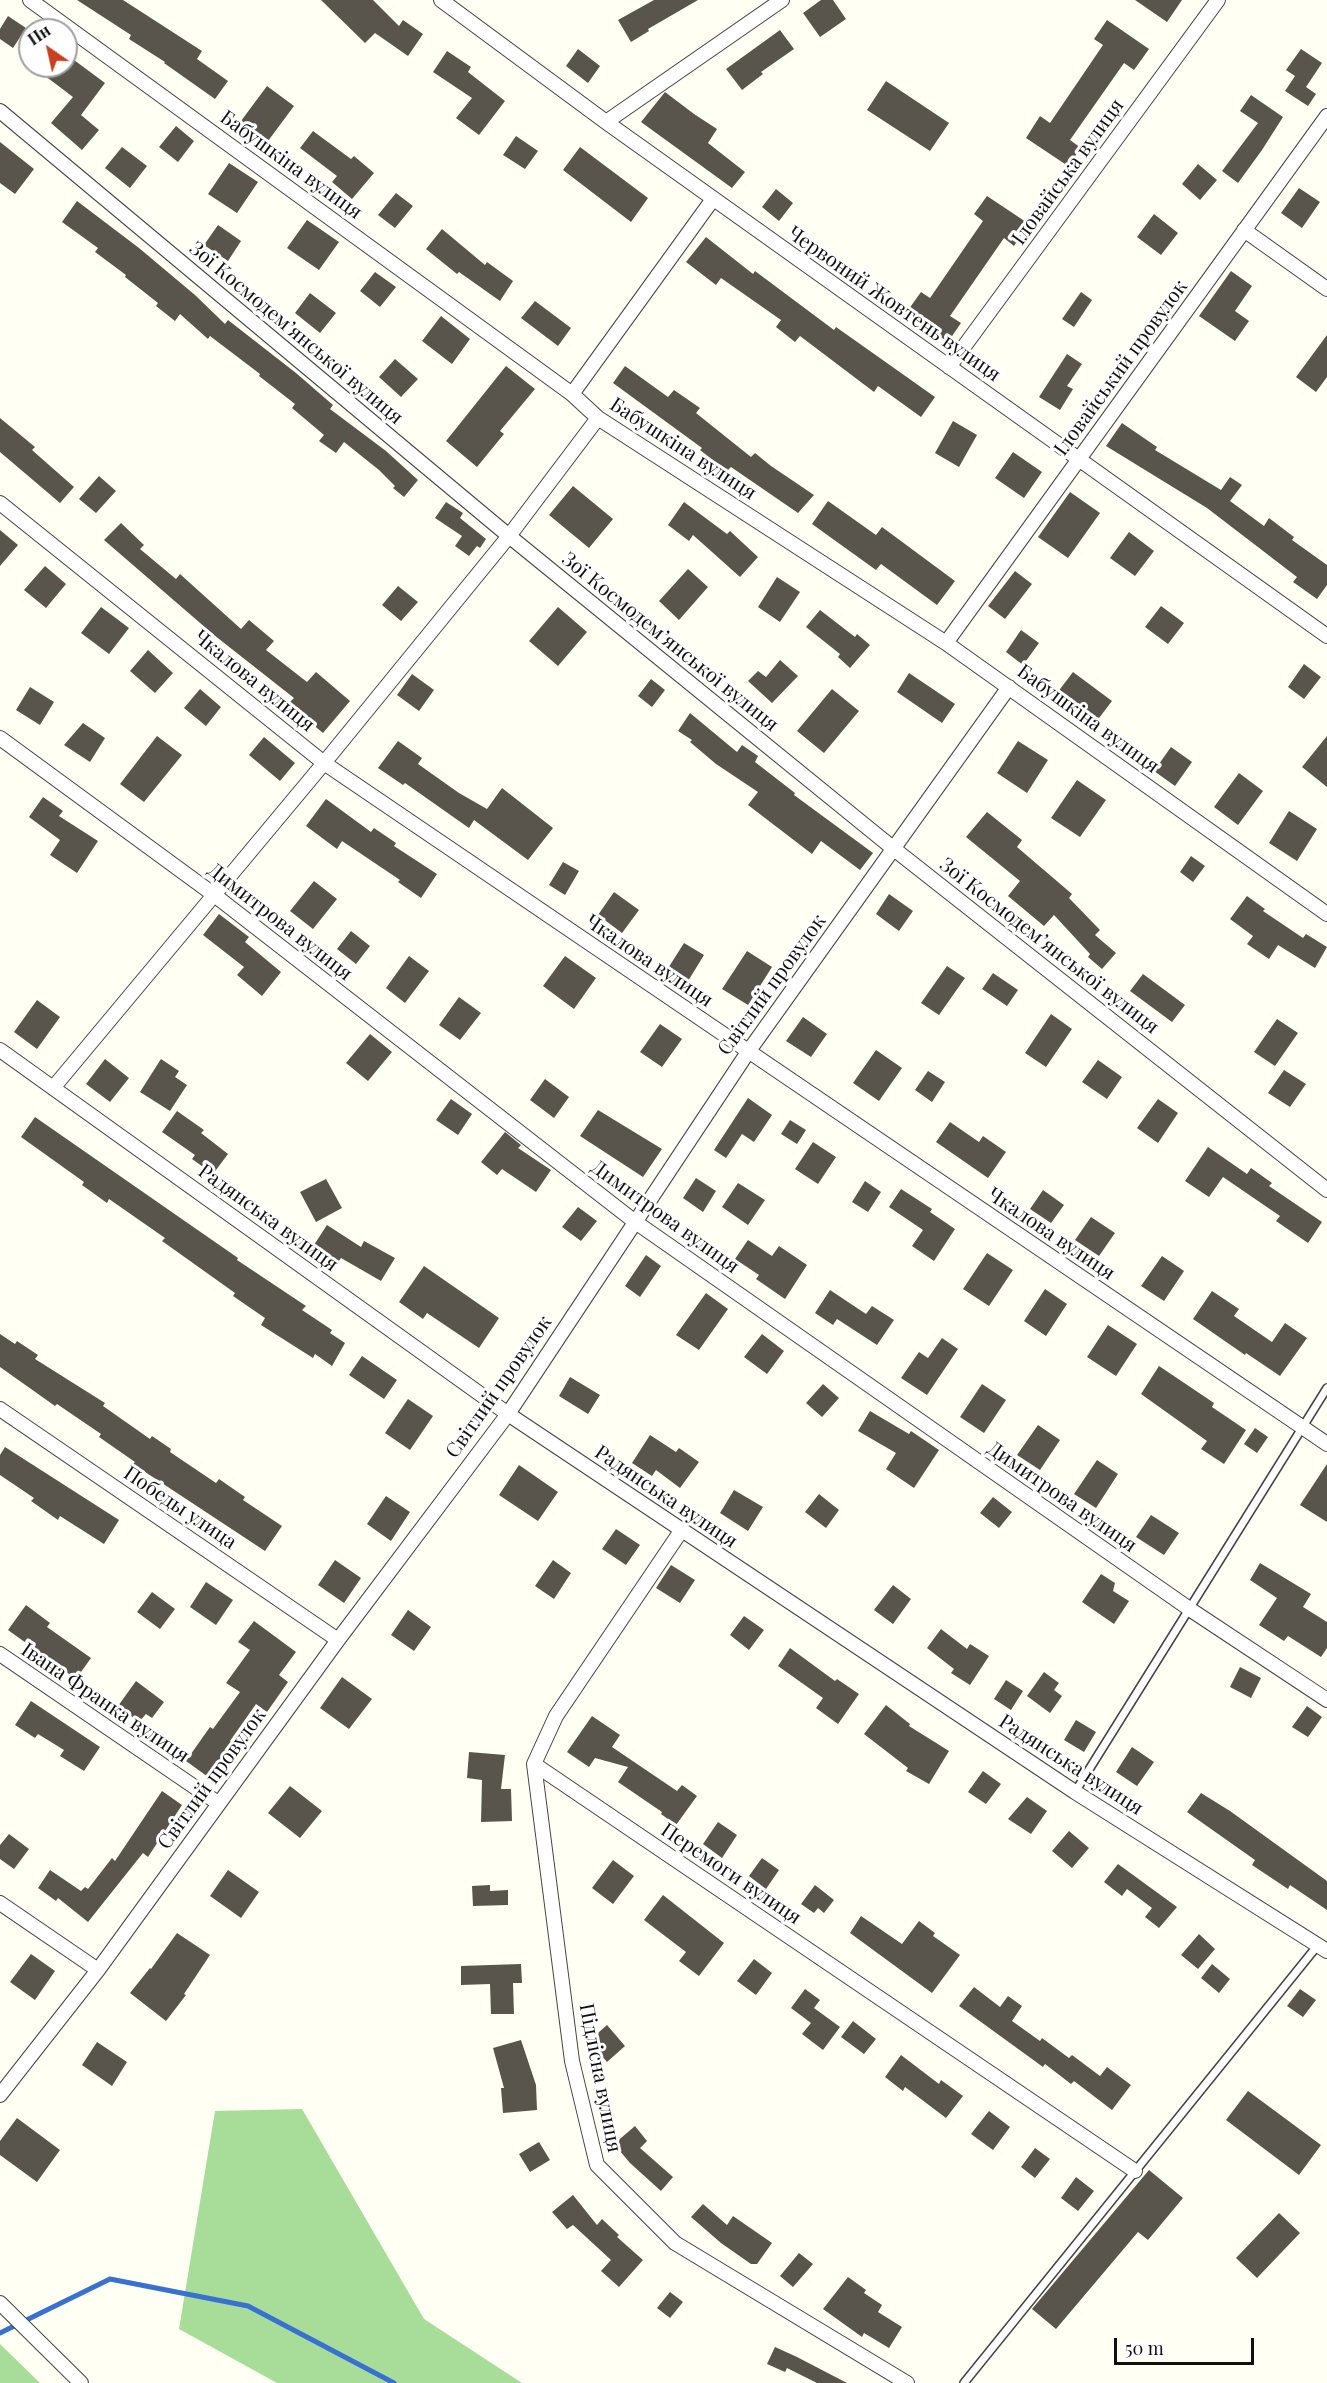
<!DOCTYPE html>
<html>
<head>
<meta charset="utf-8">
<style>
	body { margin:0 }
	#map { position:relative; width:1327px; height:2383px; overflow:hidden; background:#fffff3; font-family:"Playfair Display",serif }
	canvas { display:block }
	.north { position:absolute; left:18px; top:18px; width:60px; height:60px; box-sizing:border-box; background:#fff; border:2px solid #9f9f9f; border-radius:50%; rotate:326deg; font-size:16px; font-weight:700; line-height:24px; text-align:center; color:#101010 }
	.north::after { content:''; display:block; margin:auto; width:21px; height:27px; background:#c64021; clip-path:polygon(50% 0,100% 100%,50% 72%,0 100%) }
	.scale { position:absolute; left:1114px; top:2338px; width:140px; height:27px; box-sizing:border-box; border:3px solid #101010; border-top:0; padding-left:8px; font-size:18px; line-height:21px; white-space:nowrap; color:#101010; -webkit-text-stroke:4px #fff; paint-order:stroke }
</style>
</head>
<body>
<div id="map">
<canvas width="1327" height="2383"></canvas>
<div class="north">Пн</div>
<div class="scale">50 m</div>
</div>
<script>
const context = document.querySelector('canvas').getContext('2d');
context.lineJoin = 'round';
function fillPath(path, color) { context.fillStyle = color; context.fill(path, 'evenodd'); }
const poly = rows => new Path2D(rows.map(r => 'M' + r).join(''));
function stroke(path, color, width, dash) { context.strokeStyle = color; context.lineWidth = width; context.lineCap = dash ? 'butt' : 'round'; context.setLineDash(dash || []); context.stroke(path); }
function label(font, color, halo, rows, align = 'center') {
  context.font = font + ' "Playfair Display",serif'; context.lineWidth = 6; context.setLineDash([]); context.textBaseline = 'middle'; context.strokeStyle = halo; context.fillStyle = color; for (const [text, x, y, turn = 0] of rows) {
    context.save(); context.translate(x, y); context.rotate((+turn || 0) * Math.PI / 180); context.textAlign = isNaN(turn) ? turn : align; if (halo) context.strokeText(text, 0, 0); context.fillText(text, 0, 0); context.restore();
  }
}
const forest = poly([
	[302,2109,424,2319,522,2383,277,2383,179,2329,215,2111],
	[0,2344,40,2383,0,2383]
]);
const stream = poly([
	[0,2333,110,2279,248,2306,394,2383]
]);
const building = poly([
	[77,0,123,0,202,51,197,59,228,81,215,99,164,63,165,62,129,39,131,35],
	[321,0,373,0,399,26,403,20,423,34,408,56,375,33,365,43],
	[654,0,698,0,648,29,649,31,631,42,618,20],
	[821,0,833,0,846,19,820,37,803,13],
	[1135,0,1182,0,1167,22],
	[8,16,26,28,13,48,0,39,0,29],
	[1107,20,1149,49,1134,70,1124,63,1070,140,1081,148,1068,166,1026,138,1040,116,1050,123,1103,45,1094,39],
	[780,30,794,49,761,72,763,74,742,90,726,69],
	[578,49,600,66,588,83,566,66],
	[1301,49,1322,63,1306,87,1316,94,1308,106,1285,91,1295,76,1286,70],
	[447,51,471,67,468,72,505,101,479,135,456,118,472,98,433,72],
	[66,54,105,83,81,115,99,130,82,150,51,123,73,97,32,66,66,66],
	[886,81,949,123,930,151,867,110],
	[267,86,294,106,268,141,241,121],
	[665,92,694,114,717,129,708,143,745,172,732,188,641,122],
	[1251,95,1283,117,1262,150,1238,183,1222,171,1258,123,1240,111],
	[176,126,194,141,178,162,159,147],
	[313,131,351,159,354,156,374,173,352,199,332,182,337,176,300,148],
	[516,136,538,151,525,169,503,155],
	[0,142,34,169,15,194,0,183],
	[122,147,147,166,130,188,105,168],
	[580,147,648,198,631,222,563,170],
	[229,163,258,182,237,213,208,194],
	[1198,164,1217,180,1200,200,1182,184],
	[1299,188,1320,202,1302,228,1281,213],
	[776,189,793,203,779,221,762,207],
	[396,193,413,206,395,228,378,215],
	[987,196,1029,224,1014,246,1004,238,950,316,961,323,948,342,906,313,921,292,930,298,983,221,974,214],
	[77,201,139,248,195,295,225,324,228,320,296,373,333,405,330,409,386,451,418,480,404,497,393,488,395,486,379,470,344,442,336,453,319,441,324,435,292,408,295,404,259,376,260,374,210,336,208,339,180,314,175,321,156,306,158,303,125,277,126,275,95,252,98,248,62,222],
	[1154,214,1178,233,1161,255,1137,237],
	[307,220,339,242,319,270,287,248],
	[218,225,241,241,228,261,204,245],
	[442,229,485,265,487,262,513,281,500,301,459,272,457,274,426,249],
	[706,237,753,274,755,271,834,330,836,327,935,397,921,417,878,386,874,392,800,336,795,342,776,327,781,320,721,278,716,285,686,262],
	[1231,271,1252,286,1235,311,1249,321,1235,341,1199,316],
	[375,272,396,287,380,307,360,291],
	[1081,292,1092,300,1074,327,1062,319],
	[310,293,336,313,320,333,295,313],
	[535,301,571,328,558,346,521,318],
	[441,316,470,339,452,364,422,341],
	[1327,335,1327,377,1316,392,1296,377],
	[1067,354,1082,364,1067,386,1073,389,1060,410,1039,397],
	[395,359,418,379,401,397,379,377],
	[506,366,535,389,500,431,504,434,477,467,446,441],
	[625,366,668,397,674,390,700,408,696,413,751,457,755,453,771,466,814,495,798,513,731,467,727,471,700,450,702,448,613,383],
	[0,418,35,447,32,450,74,487,60,503,0,452],
	[953,421,977,435,959,467,935,453],
	[1122,423,1157,447,1155,450,1221,490,1230,477,1242,485,1230,501,1264,526,1269,518,1294,537,1292,540,1327,565,1327,585,1317,599,1293,582,1297,577,1207,508,1106,446],
	[1013,452,1042,472,1024,498,995,478],
	[99,476,116,491,96,513,79,499],
	[573,486,613,519,589,548,549,515],
	[1070,492,1100,513,1068,558,1038,537],
	[828,501,876,535,882,527,955,581,937,605,881,564,876,570,812,524],
	[446,502,463,513,460,518,486,539,480,548,477,546,469,556,455,546,462,536,435,518],
	[684,502,727,534,730,531,758,557,740,577,693,535,689,541,668,525],
	[121,523,144,545,140,549,176,579,180,574,241,629,249,620,274,641,266,650,307,682,316,672,350,701,323,733,288,704,294,698,214,635,104,540],
	[0,530,18,545,0,566],
	[1129,532,1154,551,1135,576,1110,558],
	[45,566,66,584,46,608,24,590],
	[688,569,708,587,679,620,659,601],
	[1015,571,1032,584,1005,619,988,606],
	[777,577,800,592,780,622,758,607],
	[398,586,418,602,401,621,382,605],
	[1161,606,1184,623,1168,644,1145,627],
	[101,607,129,628,109,654,81,633],
	[558,607,587,632,558,666,529,641],
	[820,610,855,637,857,634,870,645,850,668,838,657,840,654,806,627],
	[1021,630,1039,643,1023,665,1006,652],
	[148,650,173,673,155,693,130,671],
	[780,660,798,676,772,703,748,681,758,671,766,677],
	[1304,664,1321,677,1304,699,1288,687],
	[1073,672,1112,701,1096,722,1071,704,1065,712,1051,701],
	[909,673,955,704,942,723,897,692],
	[412,674,434,690,419,711,397,695],
	[651,679,665,690,652,707,638,696],
	[30,687,54,702,40,725,16,710],
	[200,689,221,707,206,726,184,708],
	[832,689,859,711,824,753,797,731],
	[690,713,737,752,742,745,758,756,755,762,795,793,794,795,873,853,860,870,821,841,812,854,748,805,758,792,716,764,690,742,692,740,678,731],
	[83,723,105,738,90,762,64,745],
	[157,736,182,755,144,802,120,784],
	[1327,736,1327,787,1302,767],
	[264,737,295,763,280,781,249,755],
	[398,741,422,758,418,764,459,793,487,809,502,788,553,828,528,860,474,820,469,828,405,783,403,785,378,768],
	[1018,741,1048,760,1027,793,997,773],
	[1171,747,1192,762,1175,786,1154,771],
	[1239,773,1263,791,1238,825,1214,807],
	[1077,780,1106,800,1080,837,1051,818],
	[43,797,63,811,59,816,98,841,77,873,50,855,60,840,29,817],
	[326,799,371,832,374,828,396,843,394,846,437,874,421,898,398,882,400,880,342,841,337,849,306,826],
	[1289,811,1317,829,1297,861,1269,843],
	[987,812,1022,840,1017,847,1072,894,1069,898,1100,930,1095,935,1116,953,1102,969,1088,957,1090,954,1054,915,1044,926,1008,896,1020,881,966,837],
	[1191,856,1205,866,1193,882,1180,872],
	[563,862,579,871,565,895,549,885],
	[314,881,337,899,313,929,290,911],
	[614,892,639,910,622,933,598,915],
	[889,894,913,911,899,931,876,914],
	[1247,896,1265,909,1263,911,1303,938,1306,934,1327,947,1315,968,1278,945,1269,959,1247,944,1253,936,1230,919],
	[219,914,249,937,245,942,281,972,262,996,237,975,244,967,203,935],
	[351,931,370,946,356,964,337,949],
	[684,943,704,955,685,986,665,973],
	[747,951,772,967,748,1005,722,989],
	[409,956,429,971,405,1003,386,988],
	[565,956,596,978,574,1009,543,986],
	[947,966,965,978,939,1015,921,1003],
	[993,973,1018,990,1007,1006,982,989],
	[1143,974,1185,1005,1172,1022,1130,991],
	[459,997,481,1013,460,1040,439,1025],
	[37,1000,60,1017,37,1049,14,1032],
	[1051,1014,1072,1029,1046,1067,1025,1053],
	[803,1017,827,1034,811,1057,786,1041],
	[1277,1019,1298,1033,1275,1066,1254,1052],
	[660,1024,682,1039,662,1067,640,1052],
	[370,1034,392,1052,368,1081,346,1063],
	[876,1050,902,1068,879,1101,853,1083],
	[105,1059,129,1078,110,1102,86,1084],
	[161,1059,179,1071,175,1077,187,1085,170,1111,140,1092],
	[1098,1060,1122,1077,1107,1099,1082,1082],
	[1284,1070,1306,1084,1290,1107,1268,1093],
	[928,1071,945,1082,932,1102,915,1090],
	[545,1079,569,1097,554,1118,530,1100],
	[748,1098,772,1115,754,1142,742,1134,726,1158,714,1150],
	[451,1099,472,1114,458,1135,436,1120],
	[1158,1099,1178,1113,1158,1143,1137,1128],
	[598,1110,662,1149,643,1177,580,1136],
	[177,1111,204,1130,201,1133,228,1154,213,1174,192,1159,195,1155,162,1132],
	[35,1117,238,1258,237,1260,306,1306,302,1310,332,1330,330,1333,345,1343,332,1366,315,1354,313,1358,261,1325,265,1318,233,1296,235,1293,162,1241,165,1238,109,1199,107,1203,82,1185,84,1182,21,1137],
	[790,1120,806,1130,797,1144,781,1134],
	[950,1122,979,1142,983,1136,1006,1152,988,1178,936,1142],
	[505,1132,521,1145,518,1148,551,1170,536,1192,502,1169,497,1175,481,1162],
	[813,1142,836,1157,818,1184,795,1169],
	[1208,1147,1247,1174,1251,1168,1272,1183,1269,1186,1322,1222,1308,1243,1276,1221,1280,1216,1223,1177,1209,1197,1185,1181],
	[696,1178,716,1191,703,1212,683,1198],
	[326,1179,342,1208,316,1222,300,1192],
	[865,1181,881,1192,868,1212,852,1202],
	[738,1183,765,1200,748,1225,722,1207],
	[901,1189,932,1209,930,1212,955,1229,934,1261,912,1246,923,1230,889,1207],
	[1043,1190,1064,1205,1051,1223,1030,1209],
	[578,1207,597,1221,581,1241,562,1227],
	[1091,1217,1115,1233,1099,1256,1075,1240],
	[327,1225,361,1247,364,1241,395,1258,381,1281,341,1258,336,1265,312,1248],
	[748,1240,772,1256,779,1246,807,1265,785,1299,756,1279,759,1275,735,1259],
	[987,1253,1013,1270,989,1306,963,1289],
	[646,1255,661,1266,640,1297,625,1286],
	[1162,1256,1184,1271,1164,1301,1141,1286],
	[424,1266,499,1318,479,1348,427,1313,423,1319,399,1302],
	[1045,1289,1067,1304,1046,1336,1024,1321],
	[830,1290,866,1314,872,1306,894,1320,877,1345,837,1319,833,1325,815,1313],
	[1212,1291,1239,1309,1234,1316,1272,1342,1285,1323,1307,1338,1280,1376,1246,1353,1245,1355,1193,1319],
	[706,1293,728,1309,699,1350,676,1335],
	[1108,1325,1137,1344,1116,1376,1087,1357],
	[0,1334,15,1344,17,1341,38,1355,35,1359,105,1403,103,1406,150,1439,152,1436,171,1449,170,1452,216,1483,219,1479,245,1497,243,1500,282,1526,265,1551,133,1464,135,1462,99,1437,101,1434,57,1404,55,1406,0,1367],
	[762,1334,784,1351,767,1374,744,1357],
	[942,1338,958,1349,927,1395,901,1378,919,1352,928,1358],
	[362,1356,397,1380,384,1399,349,1375],
	[1159,1366,1214,1403,1212,1407,1246,1430,1224,1464,1201,1449,1207,1441,1141,1394],
	[570,1377,600,1395,588,1414,559,1396],
	[823,1384,839,1398,822,1417,806,1403],
	[982,1384,1006,1400,984,1433,960,1417],
	[408,1399,433,1416,410,1450,385,1433],
	[870,1411,909,1434,911,1431,939,1450,914,1488,886,1469,896,1453,858,1431],
	[1038,1425,1060,1440,1040,1470,1017,1455],
	[1255,1428,1268,1437,1257,1453,1244,1444],
	[650,1435,676,1452,679,1448,699,1462,680,1488,656,1470,652,1476,632,1463],
	[5,1447,119,1520,104,1544,60,1516,58,1520,31,1501,34,1498,0,1475,0,1455],
	[1097,1460,1118,1474,1096,1508,1074,1494],
	[1327,1464,1327,1522,1300,1505],
	[519,1465,558,1492,538,1521,499,1495],
	[734,1490,763,1507,748,1531,720,1513],
	[819,1494,839,1510,826,1528,805,1512],
	[386,1496,410,1512,391,1541,367,1524],
	[993,1497,1012,1512,999,1528,980,1513],
	[1151,1515,1179,1533,1164,1555,1136,1537],
	[616,1529,640,1545,626,1565,602,1549],
	[335,1560,361,1578,344,1603,318,1585],
	[553,1560,571,1573,554,1599,535,1586],
	[1260,1563,1311,1594,1303,1607,1327,1622,1327,1648,1321,1657,1288,1636,1284,1641,1259,1625,1277,1598,1250,1580],
	[671,1565,695,1580,680,1603,656,1588],
	[1101,1574,1115,1583,1113,1591,1129,1601,1114,1624,1082,1602],
	[206,1582,233,1600,216,1625,190,1607],
	[893,1585,911,1599,893,1624,874,1610],
	[152,1592,175,1609,160,1629,137,1612],
	[26,1605,50,1623,47,1627,91,1658,76,1679,8,1630],
	[408,1610,431,1627,414,1651,391,1635],
	[744,1616,764,1630,749,1650,730,1635],
	[254,1621,296,1652,279,1675,288,1682,267,1712,256,1704,230,1741,234,1744,218,1765,224,1770,215,1782,186,1761,210,1727,213,1729,240,1692,226,1683,250,1650,238,1642],
	[941,1629,967,1649,970,1644,989,1656,970,1685,951,1673,954,1669,927,1648],
	[790,1648,835,1681,837,1679,859,1694,838,1724,816,1708,823,1698,778,1666],
	[1240,1667,1261,1678,1251,1698,1230,1687],
	[1044,1672,1059,1683,1054,1690,1062,1696,1050,1713,1027,1696],
	[342,1677,372,1699,349,1729,320,1708],
	[1006,1680,1023,1691,1011,1710,994,1699],
	[136,1681,164,1702,152,1718,146,1714,139,1722,118,1706],
	[31,1701,100,1747,84,1771,60,1756,64,1750,38,1734,35,1738,15,1725],
	[886,1705,910,1724,909,1726,949,1751,929,1784,906,1771,908,1768,864,1734],
	[1307,1706,1322,1717,1308,1737,1292,1727],
	[592,1716,620,1735,612,1747,677,1791,682,1785,697,1796,676,1825,661,1814,662,1812,618,1782,628,1767,595,1758,589,1767,567,1752],
	[1076,1720,1096,1732,1084,1752,1064,1740],
	[1132,1747,1154,1762,1137,1786,1116,1772],
	[469,1752,505,1755,501,1789,511,1789,512,1821,481,1822,482,1780,467,1778],
	[983,1771,1001,1784,986,1804,968,1792],
	[290,1786,322,1811,300,1838,268,1813],
	[162,1791,182,1805,148,1857,143,1853,88,1922,58,1898,56,1901,38,1888,50,1870,81,1891,85,1887,88,1889,112,1858,115,1861],
	[1201,1793,1230,1811,1327,1881,1327,1910,1290,1885,1288,1889,1252,1865,1255,1860,1187,1812],
	[1027,1797,1047,1811,1031,1834,1008,1819],
	[718,1822,737,1835,722,1858,703,1844],
	[1069,1831,1089,1848,1072,1868,1052,1851],
	[9,1834,29,1849,14,1869,0,1859,0,1845],
	[762,1858,779,1870,766,1889,749,1876],
	[613,1860,634,1876,613,1904,592,1888],
	[1118,1864,1177,1907,1159,1928,1145,1917,1152,1908,1127,1889,1122,1896,1104,1882],
	[228,1870,259,1892,241,1918,210,1896],
	[490,1885,490,1891,508,1890,508,1905,473,1906,472,1886],
	[815,1885,834,1900,824,1913,818,1908,814,1913,801,1904],
	[663,1895,724,1943,699,1976,679,1961,686,1952,644,1920],
	[861,1916,902,1944,919,1921,935,1933,933,1936,960,1955,932,1993,850,1933],
	[177,1933,210,1955,184,1994,186,1995,166,2021,130,1993,150,1968,151,1969],
	[1199,1934,1215,1949,1198,1969,1181,1955],
	[31,1954,55,1971,35,2000,10,1982],
	[754,1959,772,1973,756,1995,737,1981],
	[521,1964,522,1983,513,1983,514,2014,491,2014,490,1984,461,1985,461,1966],
	[1212,1964,1230,1979,1219,1993,1201,1978],
	[974,1987,1000,2007,1008,1996,1022,2006,1012,2021,1040,2041,1042,2038,1069,2058,1072,2055,1100,2076,1107,2067,1131,2085,1112,2110,1074,2081,1071,2084,1045,2064,1043,2067,959,2006],
	[805,1989,820,2000,814,2008,840,2027,823,2050,802,2034,811,2023,791,2008],
	[1300,1989,1316,2000,1303,2017,1287,2006],
	[853,2021,876,2039,864,2054,841,2037],
	[607,2025,625,2046,607,2062,589,2041],
	[521,2040,536,2085,537,2110,503,2113,501,2088,504,2088,493,2048],
	[97,2042,127,2062,112,2086,82,2065],
	[901,2055,939,2084,941,2080,963,2096,946,2118,905,2087,903,2091,885,2077],
	[1248,2091,1321,2145,1299,2175,1226,2120],
	[989,2111,1010,2127,993,2150,971,2134],
	[17,2118,60,2150,37,2182,0,2155,0,2141],
	[635,2126,647,2141,640,2148,673,2177,661,2191,630,2163,614,2144],
	[539,2142,550,2160,530,2172,519,2154],
	[1035,2148,1050,2159,1035,2178,1021,2167],
	[1149,2170,1183,2198,1148,2240,1138,2232,1056,2329,1032,2309],
	[1076,2177,1094,2191,1078,2211,1061,2198],
	[573,2195,597,2225,602,2219,619,2235,617,2237,643,2260,619,2287,601,2271,611,2260,573,2225,567,2229,552,2212],
	[703,2204,727,2225,733,2216,772,2243,757,2264,751,2264,721,2243,691,2217],
	[1279,2213,1300,2233,1257,2278,1236,2258],
	[799,2253,813,2264,793,2287,780,2276],
	[848,2277,866,2290,864,2293,882,2305,878,2312,902,2327,889,2348,864,2333,862,2337,823,2309],
	[670,2292,683,2302,670,2318,657,2308],
	[775,2347,797,2357,847,2383,817,2383,787,2368,785,2372,767,2364]
]);
const service = poly([
	[1075,1792,1327,1388],
	[964,2383,1318,1945]
]);
const minor = poly([
	[30,0,572,394,598,418,946,643,1327,914],
	[441,0,606,122,1327,636],
	[0,111,509,536,894,849,1327,1190],
	[606,122,782,0],
	[1244,230,1327,289],
	[949,367,1218,0],
	[572,394,713,199],
	[0,503,324,763,1327,1444],
	[946,643,1327,116],
	[0,738,213,894,634,1221,1191,1610,1327,1700],
	[0,1050,508,1414,1075,1792,1327,1951],
	[53,1088,324,763,509,536,598,418],
	[0,1409,338,1640],
	[681,1531,556,1716,534,1764,1135,2171],
	[0,1654,218,1803],
	[534,1764,572,2061,597,2165,675,2243,907,2383],
	[0,1903,98,1970],
	[0,2095,98,1970,338,1640,508,1414,748,1052,1009,687],
	[0,2303,81,2383]
]);
const streetNames = [
	["Бабушкіна вулиця",291,165,36],
	["Іловайська вулиця",1068,172,-54],
	["Червоний Жовтень вулиця",894,304,35],
	["Зої Космодем’янської вулиця",296,333,40],
	["Іловайський провулок",1121,368,-54],
	["Бабушкіна вулиця",683,449,33],
	["Зої Космодем’янської вулиця",670,642,39],
	["Чкалова вулиця",254,681,39],
	["Бабушкіна вулиця",1088,719,36],
	["Димитрова вулиця",280,922,38],
	["Зої Космодем’янської вулиця",1049,946,38],
	["Чкалова вулиця",649,961,34],
	["Світлий провулок",772,985,-54],
	["Димитрова вулиця",665,1217,36],
	["Радянська вулиця",268,1218,36],
	["Чкалова вулиця",1051,1234,34],
	["Світлий провулок",499,1387,-55],
	["Радянська вулиця",666,1497,34],
	["Димитрова вулиця",1062,1497,35],
	["Победы улица",180,1508,34],
	["Івана Франка вулиця",105,1703,34],
	["Радянська вулиця",1071,1765,33],
	["Світлий провулок",212,1779,-54],
	["Перемоги вулиця",731,1874,34],
	["Підлісна вулиця",600,2078,79]
];
fillPath(forest, '#a7dd98');
stroke(stream, '#3971d2', 5);
fillPath(building, '#59544c');
stroke(service, '#434343', 10);
stroke(minor, '#434343', 16);
stroke(service, '#fff', 7);
stroke(minor, '#fff', 14);
label('20px', '#101010', '#fff', streetNames);
</script>
</body>
</html>
